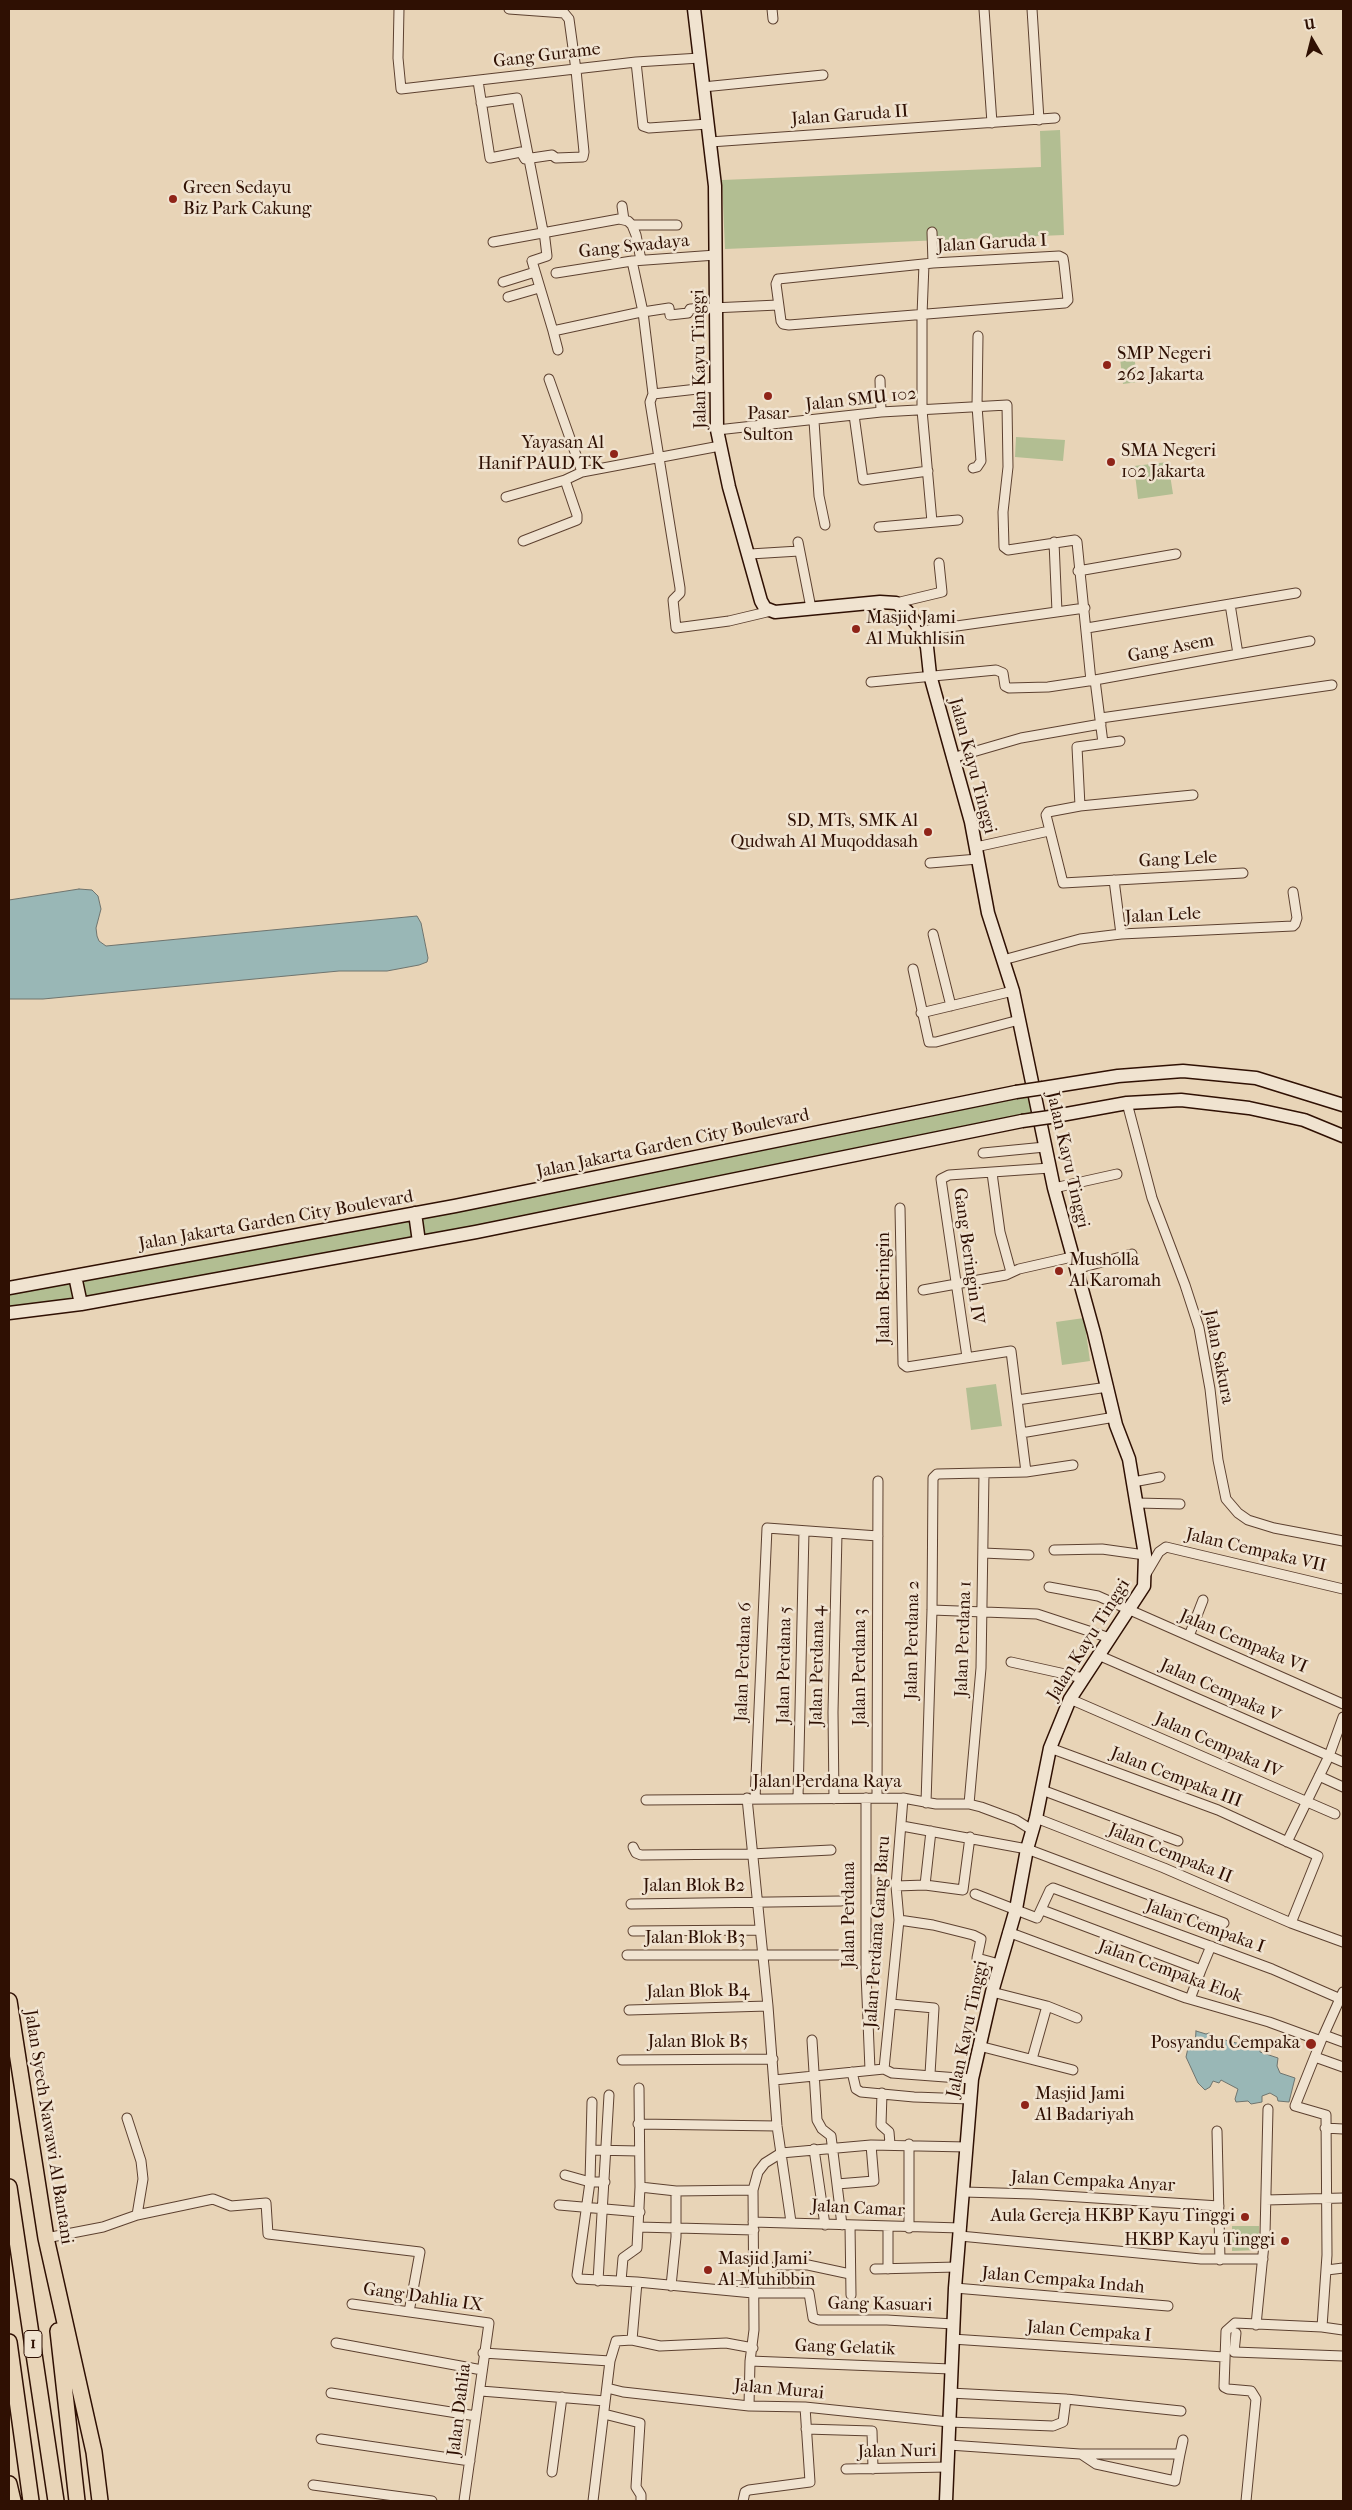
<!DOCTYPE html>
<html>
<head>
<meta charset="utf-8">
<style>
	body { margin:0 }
	#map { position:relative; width:1352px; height:2510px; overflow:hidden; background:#e8d4b7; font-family:"IM FELL French Canon",serif }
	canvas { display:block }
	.frame { position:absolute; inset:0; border:10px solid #2f1003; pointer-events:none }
	.north { position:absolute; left:1287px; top:15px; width:50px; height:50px; -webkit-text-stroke:4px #f0e3d0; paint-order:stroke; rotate:352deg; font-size:14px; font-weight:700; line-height:20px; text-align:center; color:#2f1003 }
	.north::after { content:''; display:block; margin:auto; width:18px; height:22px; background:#2f1003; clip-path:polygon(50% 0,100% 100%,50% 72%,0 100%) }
</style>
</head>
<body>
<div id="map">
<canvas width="1352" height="2510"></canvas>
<div class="frame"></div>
<div class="north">U</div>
</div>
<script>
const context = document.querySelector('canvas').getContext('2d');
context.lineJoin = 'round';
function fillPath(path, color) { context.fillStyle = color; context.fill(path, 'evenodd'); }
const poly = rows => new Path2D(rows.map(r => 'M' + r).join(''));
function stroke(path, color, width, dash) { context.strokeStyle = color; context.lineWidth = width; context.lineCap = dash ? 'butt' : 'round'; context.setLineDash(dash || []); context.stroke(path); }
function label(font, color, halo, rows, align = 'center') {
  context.font = font + ' "IM FELL French Canon",serif'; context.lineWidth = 5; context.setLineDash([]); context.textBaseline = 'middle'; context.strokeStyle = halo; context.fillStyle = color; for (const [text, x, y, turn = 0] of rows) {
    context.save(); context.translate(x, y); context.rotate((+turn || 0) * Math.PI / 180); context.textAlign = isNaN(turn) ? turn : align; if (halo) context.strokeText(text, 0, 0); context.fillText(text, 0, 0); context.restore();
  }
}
const green = poly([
	[1060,130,1064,235,725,249,722,180,1041,167,1040,131],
	[1134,356,1138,382,1123,384,1120,358],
	[1016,437,1065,440,1063,461,1015,457],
	[1168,462,1173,494,1138,499,1134,466],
	[1030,1089,1036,1119,419,1242,9,1312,9,1286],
	[1084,1318,1090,1361,1062,1365,1056,1322],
	[996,1384,1002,1426,971,1430,966,1388],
	[1232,2226,1259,2226,1259,2250,1232,2251]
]);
const water = poly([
	[79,889,92,890,98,896,101,909,96,928,97,936,99,941,106,946,417,916,421,923,428,958,427,962,419,965,387,971,339,971,43,999,9,999,9,900,79,889],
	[1196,2031,1206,2034,1209,2033,1217,2038,1260,2049,1260,2052,1278,2058,1277,2066,1280,2073,1295,2078,1289,2102,1278,2101,1277,2097,1270,2093,1262,2096,1262,2102,1251,2104,1248,2101,1236,2102,1235,2099,1238,2089,1221,2080,1219,2083,1213,2081,1210,2087,1205,2090,1198,2083,1186,2057,1188,2048,1195,2046,1196,2031]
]);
const street = poly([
	[399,9,398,58,401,89,636,62,700,58],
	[772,9,773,19],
	[984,9,992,123],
	[1032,9,1039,120],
	[636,62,643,126,649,128,708,124],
	[478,81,490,158,521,152,525,159,552,155,556,158,583,157,584,152,576,70,569,19,564,13,509,9],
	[703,87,823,75],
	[481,103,517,98,543,231],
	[710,142,1055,118],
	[622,206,624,220],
	[632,225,677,225],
	[544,231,547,256,532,261,553,331,641,312],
	[932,232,933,263],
	[493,242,619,219,628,221,632,225,636,235,641,260],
	[1059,256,1063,258,1064,264,1068,300,1065,303,789,325,783,324,781,321,776,284,778,279,933,263,1059,256],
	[632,261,643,312,653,394,650,402,680,588,680,593,673,600,676,628,729,621,771,611],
	[924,264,922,315,922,410,932,522],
	[556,273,632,261,716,255],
	[503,282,535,272],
	[508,297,539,288],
	[643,312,669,308,670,315,688,313,690,309,778,305],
	[553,331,558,350],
	[549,379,582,472],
	[880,380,881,412],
	[653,394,715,387],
	[854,415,863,480,928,471],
	[814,421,819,496,825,525],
	[717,430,881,412,1007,405,1008,467,1003,512,1004,547,1008,550,1075,540,1077,542,1091,681],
	[973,468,977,467,981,461,977,406,978,336],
	[506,497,565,480,582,472,720,446],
	[879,527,958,520],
	[523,541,577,520,577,515,565,480],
	[798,542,811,608],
	[1054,542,1057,612],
	[750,554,799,551],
	[1078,571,1176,554],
	[896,603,942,592,939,563],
	[1230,604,1238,654],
	[1087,628,1296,593],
	[921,631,1085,608],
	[1095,680,1103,743],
	[871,682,996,670,1003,673,1005,686,1009,688,1048,687,1095,680,1310,641],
	[1101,718,1332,685],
	[1120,741,1077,747,1080,806,1048,812,1046,815,1063,883,1243,873],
	[952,758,1021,738,1101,724],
	[1080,806,1193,795],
	[976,847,1049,831],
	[930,863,978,859],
	[1114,880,1121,934],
	[933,934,951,1006],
	[1003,960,1080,939,1121,934,1293,926,1295,924,1297,918,1293,892],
	[913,969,929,1042,936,1042,1019,1020],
	[921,1013,1013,991],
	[1127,1103,1152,1198,1185,1285,1199,1328,1210,1389,1218,1460,1226,1499,1238,1513,1248,1520,1274,1528,1343,1541],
	[983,1153,1045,1147],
	[992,1173,1000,1232,1011,1272],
	[1054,1188,1117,1174],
	[900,1208,903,1364,907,1367,1011,1351,1026,1472,937,1474,933,1478,932,1610,926,1803],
	[1076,1269,1132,1254],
	[923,1290,1006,1275,1019,1269,1072,1257],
	[967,1357,941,1179,949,1175,1050,1168],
	[1017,1400,1108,1387],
	[1021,1433,1115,1417],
	[1026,1472,1073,1465],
	[1133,1482,1160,1477],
	[1136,1503,1180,1504],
	[1054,1550,1102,1549,1145,1555],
	[983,1553,1029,1555],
	[1146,1574,1159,1552,1166,1547,1343,1589],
	[1049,1587,1098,1596,1343,1704],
	[932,1610,1037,1614,1110,1638],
	[1189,1636,1203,1600],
	[1098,1655,1343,1762],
	[1011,1662,1083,1678],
	[1070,1699,1335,1814],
	[1050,1748,1218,1810,1318,1856,1291,1923],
	[1319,1776,1343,1787],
	[1042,1790,1178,1841],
	[877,1797,878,1481],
	[747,1798,768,2006,777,2126,791,2222],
	[798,1798,804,1531],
	[866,1798,866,1973,870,2070],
	[755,1799,767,1528,878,1536],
	[834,1799,833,1712,837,1534],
	[646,1800,903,1798,936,1804,969,1804,981,1807,1016,1820,1032,1830],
	[969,1804,981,1668,984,1473],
	[1036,1818,1164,1868,1291,1923,1343,1942],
	[902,1826,1027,1849,1224,1923],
	[1287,1842,1329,1756,1343,1717],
	[633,1847,636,1853,641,1855,751,1854,831,1850],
	[925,1885,931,1831],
	[896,1886,925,1885,963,1890,970,1837],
	[975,1894,1037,1918,1050,1890,1053,1888,1272,1969,1343,2000],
	[631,1904,841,1901],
	[1042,1910,1201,1970,1211,1946],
	[899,1920,933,1925,973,1935,981,1939,977,1958,999,1964],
	[633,1931,759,1930],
	[1008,1932,1186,1998,1269,2022,1321,2041,1343,1992],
	[627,1955,844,1955],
	[992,1992,1047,2006,1077,2018],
	[1190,1999,1201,1970],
	[891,2004,934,2008,930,2074],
	[629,2010,768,2006],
	[1324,2035,1343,2042],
	[812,2040,817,2120,822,2129,831,2136,842,2225],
	[979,2046,1073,2070],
	[1315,2057,1343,2067],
	[1032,2059,1047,2006],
	[622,2060,773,2059],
	[884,2069,899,1920,896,1886,903,1798],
	[852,2072,856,2089,861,2092,914,2097,970,2099],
	[774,2080,884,2069,892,2073,972,2079],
	[639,2088,640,2187],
	[882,2093,881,2125,889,2132,890,2144],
	[592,2102,590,2182,577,2275,579,2279,637,2282,632,2340],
	[127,2118,141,2161,143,2179,137,2215],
	[638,2124,777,2126],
	[1325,2128,1343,2129],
	[1217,2131,1220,2260],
	[909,2144,909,2228],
	[814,2149,825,2225],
	[591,2150,639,2151],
	[565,2175,590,2182,605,2182],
	[837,2184,874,2181,871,2145],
	[964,2192,1033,2194,1219,2206],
	[1266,2200,1343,2198],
	[559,2205,640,2212],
	[753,2222,961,2228],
	[850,2225,851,2295],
	[638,2227,754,2230],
	[888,2227,888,2269],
	[960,2236,1201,2259,1263,2259],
	[46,2238,103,2227,137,2215,213,2199,231,2206,266,2203,268,2234,420,2252,409,2312],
	[777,2265,808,2265,850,2274],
	[875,2269,957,2267],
	[1327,2270,1343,2268],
	[598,2281,609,2095],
	[621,2281,623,2258,637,2248,640,2187,676,2191,753,2190],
	[637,2282,753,2293,809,2293,813,2318,819,2320,887,2320,953,2324],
	[671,2286,676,2237,676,2191],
	[955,2288,1168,2306],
	[352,2304,489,2323,464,2501],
	[1256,2325,1265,2234,1268,2109],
	[1322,2327,1343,2330],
	[1236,2333,1234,2352,1343,2356],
	[952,2339,1224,2357],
	[336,2343,482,2370],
	[483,2353,610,2361],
	[951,2369,750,2361,754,2330,753,2190,758,2172,765,2163,781,2153,871,2145,967,2147],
	[607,2388,623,2392,749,2406,805,2407,949,2422,1053,2426,1063,2422,1066,2399],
	[481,2391,605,2401],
	[331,2393,476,2416],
	[950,2393,1066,2399,1181,2411],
	[749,2406,750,2361],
	[604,2414,640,2423,636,2487,641,2495,641,2501],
	[806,2429,872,2431,873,2469],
	[321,2439,470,2461],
	[949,2445,1080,2454,1180,2454,1183,2440],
	[1081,2454,1096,2464,1175,2481,1180,2454],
	[846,2469,948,2467],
	[552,2472,562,2397],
	[313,2485,432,2501],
	[593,2501,610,2361,616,2341,632,2340,660,2346,726,2343,753,2348],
	[743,2501,745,2492,749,2490,810,2482,805,2407],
	[1246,2501,1256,2399,1251,2391,1228,2389,1224,2387,1226,2331,1235,2323,1322,2327,1327,2255,1326,2115,1295,2106,1321,2041]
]);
const secondary = poly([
	[694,9,715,186,717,430,729,487,761,601,765,608,775,612,880,602,896,603,907,611,921,631,927,647,930,675,971,822,988,913,1013,991,1054,1188,1094,1333,1116,1425,1129,1459,1145,1555,1144,1586,1070,1699,1050,1748,1036,1818,1027,1849,1016,1909,992,1992,972,2079,955,2288,946,2501],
	[1043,1088,1118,1076,1183,1071,1256,1078,1343,1105],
	[1050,1117,1127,1103,1181,1100,1249,1108,1304,1120,1343,1136],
	[415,1213,419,1242],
	[75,1276,81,1304],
	[9,1288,455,1206,1016,1092],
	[9,1313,81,1304,476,1232,1022,1121]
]);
const highway = poly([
	[9,2001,46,2238,94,2452,100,2501],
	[9,2187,56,2501],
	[58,2331,77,2501],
	[9,2342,31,2501],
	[9,2484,13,2501]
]);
const secondaryBridge = poly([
	[1016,1092,1043,1088],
	[1022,1121,1050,1117]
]);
const markers = [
	[173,199,5,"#8f2418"],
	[1107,365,5,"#8f2418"],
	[768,396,5,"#8f2418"],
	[614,454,5,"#8f2418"],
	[1111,462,5,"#8f2418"],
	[856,629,5,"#8f2418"],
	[928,832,5,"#8f2418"],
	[1059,1271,5,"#8f2418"],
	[1311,2044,6,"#8f2418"],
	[1025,2105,5,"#8f2418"],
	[1245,2217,5,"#8f2418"],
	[1285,2241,5,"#8f2418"],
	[708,2270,5,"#8f2418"]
];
const shields = [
	[33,2344,18]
];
const shieldNames = [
	["1",33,2344]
];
const streetNames = [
	["Gang Gurame",547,56,-7],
	["Jalan Garuda II",850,116,-4],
	["Jalan Garuda I",992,244,-3],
	["Gang Swadaya",634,247,-6],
	["Jalan Kayu Tinggi",700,359,-91],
	["Jalan SMU 102",861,400,-6],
	["Gang Asem",1171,649,-11],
	["Jalan Kayu Tinggi",972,766,75],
	["Gang Lele",1178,860,-3],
	["Jalan Lele",1163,916,-3],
	["Jalan Jakarta Garden City Boulevard",673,1144,-12],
	["Jalan Kayu Tinggi",1067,1160,77],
	["Jalan Jakarta Garden City Boulevard",276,1221,-10],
	["Gang Beringin IV",968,1256,82],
	["Jalan Beringin",885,1288,-90],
	["Jalan Sakura",1218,1357,79],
	["Jalan Cempaka VII",1256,1551,13],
	["Jalan Perdana 1",964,1639,-88],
	["Jalan Perdana 2",913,1640,-89],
	["Jalan Kayu Tinggi",1089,1640,-58],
	["Jalan Cempaka VI",1243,1642,23],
	["Jalan Perdana 6",744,1662,-88],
	["Jalan Perdana 5",785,1665,-89],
	["Jalan Perdana 4",818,1666,-89],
	["Jalan Perdana 3",861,1667,-90],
	["Jalan Cempaka V",1220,1691,24],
	["Jalan Cempaka IV",1218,1746,24],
	["Jalan Cempaka III",1176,1778,21],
	["Jalan Perdana Raya",827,1783],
	["Jalan Cempaka II",1170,1854,22],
	["Jalan Blok B2",694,1887],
	["Jalan Perdana",850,1915,-90],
	["Jalan Cempaka I",1205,1927,20],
	["Jalan Perdana Gang Baru",878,1932,-86],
	["Jalan Blok B3",695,1939],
	["Jalan Cempaka Elok",1170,1972,20],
	["Jalan Blok B4",698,1992,-1],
	["Jalan Kayu Tinggi",968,2029,-78],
	["Jalan Blok B5",698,2043],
	["Jalan Syech Nawawi Al Bantani",48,2127,81],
	["Jalan Cempaka Anyar",1093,2182,3],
	["Jalan Camar",858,2209,3],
	["Jalan Cempaka Indah",1063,2281,5],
	["Gang Dahlia IX",423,2298,8],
	["Gang Kasuari",880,2305,1],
	["Jalan Cempaka I",1089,2332,4],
	["Gang Gelatik",845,2348,2],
	["Jalan Murai",779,2390,5],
	["Jalan Dahlia",460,2410,-83],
	["Jalan Nuri",897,2452,-1]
];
const poiNames = [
	["Green Sedayu",183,189],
	["Biz Park Cakung",183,210],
	["SMP Negeri",1117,355],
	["262 Jakarta",1117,376],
	["Pasar",768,415,"center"],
	["Sulton",768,436,"center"],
	["Yayasan Al",604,444,"right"],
	["Hanif PAUD TK",604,465,"right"],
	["SMA Negeri",1121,452],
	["102 Jakarta",1121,473],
	["Masjid Jami",866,619],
	["Al Mukhlisin",866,640],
	["SD, MTs, SMK Al",918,822,"right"],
	["Qudwah Al Muqoddasah",918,843,"right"],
	["Musholla",1069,1261],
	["Al Karomah",1069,1282],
	["Posyandu Cempaka",1300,2044,"right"],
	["Masjid Jami",1035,2095],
	["Al Badariyah",1035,2116],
	["Aula Gereja HKBP Kayu Tinggi",1235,2217,"right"],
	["HKBP Kayu Tinggi",1275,2241,"right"],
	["Masjid Jami'",718,2260],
	["Al-Muhibbin",718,2281]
];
fillPath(green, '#b2be92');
fillPath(water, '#99b7b6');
stroke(water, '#6f746e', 1);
stroke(street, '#5d4130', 11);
stroke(secondary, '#2f1003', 15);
stroke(highway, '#2f1003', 18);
stroke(street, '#f0e3d0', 9);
stroke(secondary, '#f0e3d0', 12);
stroke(highway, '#e8d4b7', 15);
stroke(secondaryBridge, '#2f1003', 15, []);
stroke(secondaryBridge, '#f0e3d0', 12);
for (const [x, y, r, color] of markers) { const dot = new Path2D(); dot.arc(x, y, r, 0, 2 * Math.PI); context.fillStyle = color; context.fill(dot); stroke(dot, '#f0e3d0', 2); }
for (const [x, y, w] of shields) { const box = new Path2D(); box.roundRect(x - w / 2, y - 13.5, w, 27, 4); context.fillStyle = '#f0e3d0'; context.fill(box); stroke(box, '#2f1003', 1); }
label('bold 16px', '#2f1003', null, shieldNames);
label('18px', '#2f1003', '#f0e3d0', streetNames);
label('18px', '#2f1003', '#f0e3d0', poiNames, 'left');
</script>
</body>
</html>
